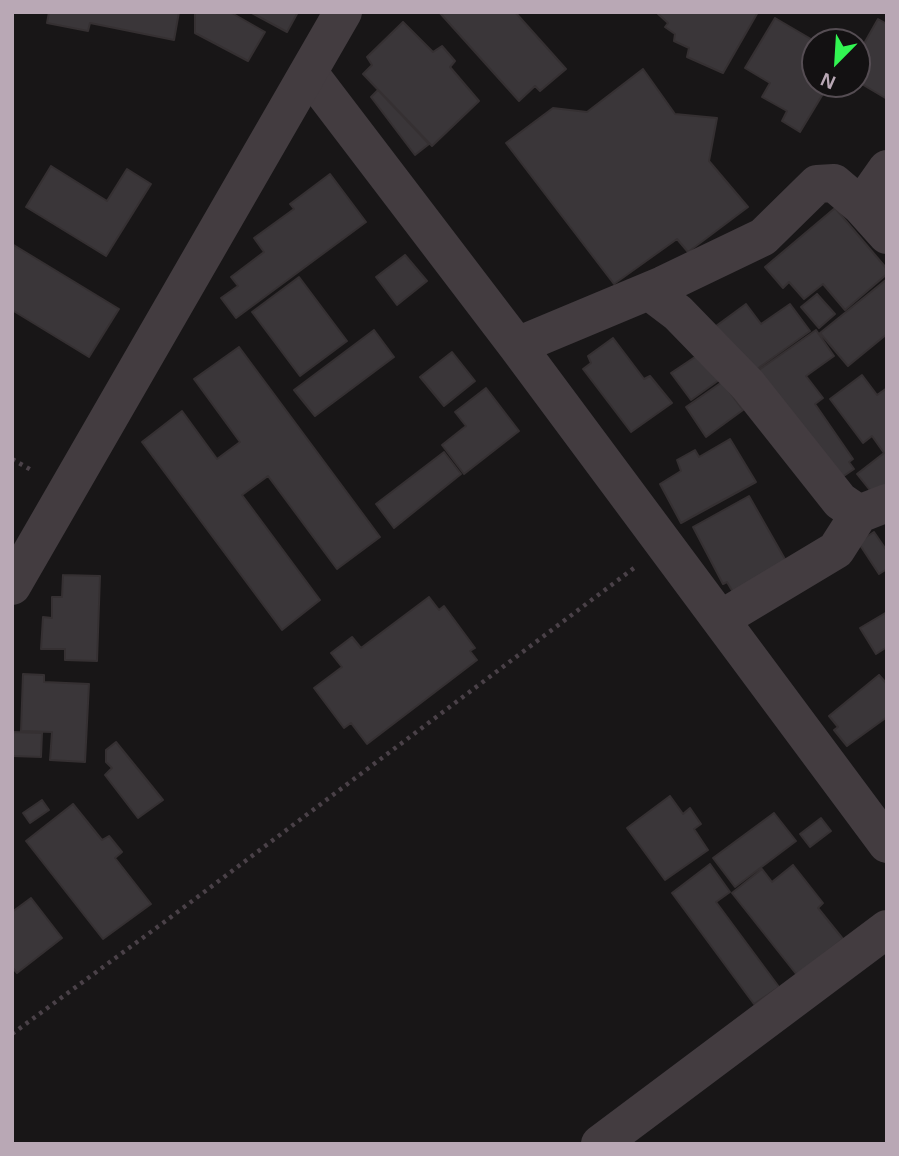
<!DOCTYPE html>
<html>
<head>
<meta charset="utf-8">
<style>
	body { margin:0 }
	#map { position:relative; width:899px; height:1156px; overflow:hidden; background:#181617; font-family:Helvetica,sans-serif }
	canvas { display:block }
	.frame { position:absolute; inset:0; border:14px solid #b9a8b5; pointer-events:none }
	.north { position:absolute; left:801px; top:28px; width:70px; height:70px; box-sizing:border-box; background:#131112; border:2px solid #554d53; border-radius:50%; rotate:204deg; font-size:19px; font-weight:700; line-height:28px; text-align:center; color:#b9a8b5 }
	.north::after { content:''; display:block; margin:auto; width:24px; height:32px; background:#32f552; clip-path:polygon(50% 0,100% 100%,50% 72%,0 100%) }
</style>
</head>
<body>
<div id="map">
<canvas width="899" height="1156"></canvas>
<div class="frame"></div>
<div class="north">N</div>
</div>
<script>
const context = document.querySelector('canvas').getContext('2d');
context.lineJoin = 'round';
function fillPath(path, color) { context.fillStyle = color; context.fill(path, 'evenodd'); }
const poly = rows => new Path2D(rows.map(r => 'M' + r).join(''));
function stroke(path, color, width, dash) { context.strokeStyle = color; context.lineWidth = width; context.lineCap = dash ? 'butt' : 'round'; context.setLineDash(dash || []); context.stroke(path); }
const building = poly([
	[49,12,179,12,174,40,90,23,88,31,47,23,49,12],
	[195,12,230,12,265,32,248,61,195,33,195,12],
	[250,12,298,12,287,32,250,12],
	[439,12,515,12,566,69,540,91,535,86,519,101,439,12],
	[656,12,758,12,723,73,687,57,689,48,674,41,675,34,665,27,668,23,656,12],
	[775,18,816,42,815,84,829,84,800,132,782,121,787,111,762,97,770,83,745,68,775,18],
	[878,19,887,24,887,99,860,83,868,69,857,62,857,56,878,19],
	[403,22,433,52,442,46,455,61,450,67,479,101,432,146,363,74,372,65,367,57,403,22],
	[643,69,675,114,717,118,709,161,748,207,688,252,677,239,614,284,506,143,553,108,587,112,643,69],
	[378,90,429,144,415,155,371,97,378,90],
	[51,166,107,201,127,169,151,184,106,256,26,207,51,166],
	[330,174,366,222,236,318,221,298,238,286,231,277,264,252,254,238,294,209,290,204,330,174],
	[835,208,887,269,887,274,845,310,823,284,804,299,789,282,783,288,765,267,835,208],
	[12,244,119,309,89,357,12,310,12,244],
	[405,255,427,281,397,305,376,277,405,255],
	[299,277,347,341,300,376,252,312,299,277],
	[887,279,887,334,848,366,820,333,887,279],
	[817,294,835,314,819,328,801,307,817,294],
	[746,304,761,324,790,304,810,331,750,374,716,326,746,304],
	[374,330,394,357,315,416,294,390,374,330],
	[816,330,834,356,806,376,823,398,815,404,853,459,849,462,854,469,835,482,756,372,816,330],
	[613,338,644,379,650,376,672,403,631,432,583,369,591,363,588,356,613,338],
	[239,347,380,537,337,569,268,476,242,495,320,600,282,630,142,442,182,411,217,459,240,442,194,379,239,347],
	[452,352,475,381,444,406,420,377,452,352],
	[701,353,719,380,691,400,671,373,701,353],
	[862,375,877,395,887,388,887,494,873,494,857,474,884,453,872,436,863,443,830,399,862,375],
	[722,382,743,410,706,437,686,407,722,382],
	[486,388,519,431,464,474,442,445,466,426,455,412,486,388],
	[730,439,756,482,681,523,660,484,681,471,677,460,695,450,699,457,730,439],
	[444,452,461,474,394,528,376,504,444,452],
	[749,496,790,568,737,599,727,582,723,584,693,527,749,496],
	[874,532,887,551,887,569,879,574,858,542,874,532],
	[63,575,100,576,97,661,65,660,65,649,41,649,43,617,52,618,52,597,62,597,63,575],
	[429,597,439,610,444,606,475,648,470,651,477,660,367,744,351,723,344,728,314,688,342,667,331,653,352,637,361,648,429,597],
	[887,612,887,647,876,654,860,628,887,612],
	[23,674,44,675,44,682,89,684,85,762,50,760,52,732,21,731,23,674],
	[879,675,887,684,887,717,847,746,834,730,838,727,829,716,879,675],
	[12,732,42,733,41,757,12,756,12,732],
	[116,742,163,800,138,818,105,775,112,768,106,762,106,750,116,742],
	[670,796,683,814,690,808,701,824,694,829,708,850,665,880,627,828,670,796],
	[42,800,49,810,30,823,23,813,42,800],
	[73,804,102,840,109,836,122,852,115,858,151,904,103,939,26,841,73,804],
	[774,813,796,841,735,887,713,858,774,813],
	[821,818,831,831,810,847,800,834,821,818],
	[710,864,730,892,716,902,779,987,754,1004,672,893,710,864],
	[793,865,823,903,818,908,843,939,797,975,732,893,762,869,772,882,793,865],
	[31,898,62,938,17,973,12,967,12,912,31,898]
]);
const path = poly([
	[12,459,33,471],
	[12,1034,167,920,634,568]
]);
const minor = poly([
	[309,73,517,346,887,844],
	[861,206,887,169],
	[649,291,678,313,748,385,840,501,859,514],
	[517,346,663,285,763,237,817,184,834,183,861,206,887,235],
	[721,619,836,550,859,514,887,503],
	[600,1144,887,929]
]);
const tertiary = poly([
	[12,586,343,12]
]);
fillPath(building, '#3a3639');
stroke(building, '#353032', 2);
stroke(path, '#4a4148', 4.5, [3.5, 5]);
stroke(minor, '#433c40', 38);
stroke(tertiary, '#433c40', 38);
</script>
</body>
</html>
